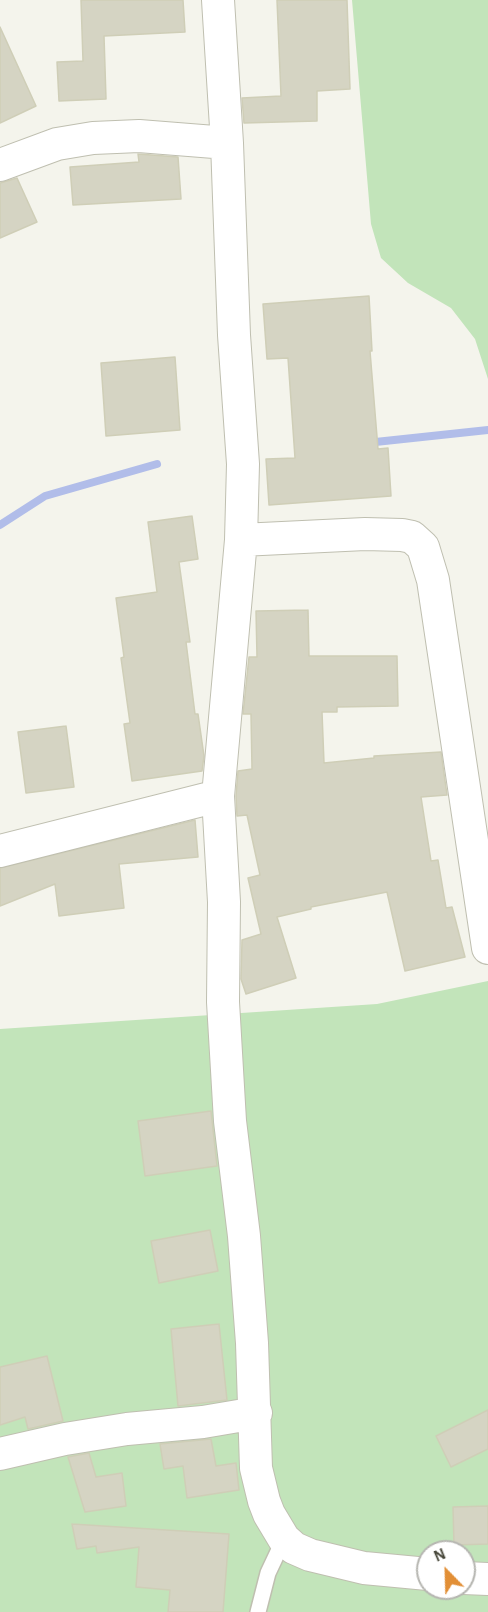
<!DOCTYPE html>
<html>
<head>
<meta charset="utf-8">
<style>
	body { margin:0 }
	#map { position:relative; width:488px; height:1612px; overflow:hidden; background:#f4f4ec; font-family:"Alegreya Sans",sans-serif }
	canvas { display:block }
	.north { position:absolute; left:416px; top:1540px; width:60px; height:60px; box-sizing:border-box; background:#fff; border:2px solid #b6b6b1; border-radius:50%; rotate:337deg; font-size:16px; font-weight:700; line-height:24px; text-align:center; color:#48483b }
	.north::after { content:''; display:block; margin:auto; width:21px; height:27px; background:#e28f36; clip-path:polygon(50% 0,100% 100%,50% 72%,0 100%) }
</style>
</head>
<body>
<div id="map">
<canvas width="488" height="1612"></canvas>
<div class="north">N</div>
</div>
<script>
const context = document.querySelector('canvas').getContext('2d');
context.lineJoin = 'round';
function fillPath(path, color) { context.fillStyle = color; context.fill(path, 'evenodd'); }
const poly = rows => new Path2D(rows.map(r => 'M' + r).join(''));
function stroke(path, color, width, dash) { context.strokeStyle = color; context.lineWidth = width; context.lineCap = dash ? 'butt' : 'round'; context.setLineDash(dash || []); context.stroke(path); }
const green = poly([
	[352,0,488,0,488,379,475,339,451,308,408,283,381,258,371,224],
	[488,981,488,1612,0,1612,0,1029,377,1004],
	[428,1552,464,1552,464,1588,428,1588]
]);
const stream = poly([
	[366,443,488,430],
	[0,525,45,496,157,464]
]);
const building = poly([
	[81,0,183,0,185,32,104,36,106,99,59,101,57,62,83,61,81,0],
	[277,0,347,0,350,89,317,91,317,121,244,123,242,98,281,96,277,0],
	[0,27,36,106,0,123,0,27],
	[138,154,178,157,181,199,73,205,70,167,139,162,138,154],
	[17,178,37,222,0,238,0,183,17,178],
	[369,296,372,351,370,351,378,449,388,448,391,496,269,505,266,459,295,458,288,358,267,359,263,304,369,296],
	[175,357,180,430,106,436,101,363,175,357],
	[192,516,198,559,179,562,190,642,186,642,195,714,198,714,204,756,202,771,132,781,124,724,130,723,121,658,124,657,116,598,157,592,148,522,192,516],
	[308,610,309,656,397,656,398,706,337,707,337,712,322,712,324,763,374,758,374,756,441,752,447,795,421,797,431,861,438,860,446,908,452,907,465,957,405,971,387,892,311,907,311,909,277,917,296,978,246,994,241,979,242,940,261,934,248,878,260,875,247,815,237,816,236,796,238,771,252,769,251,714,243,714,249,657,257,657,256,611,308,610],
	[66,726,74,787,26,793,18,732,66,726],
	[195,820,198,857,119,864,124,908,59,916,55,884,0,906,0,868,195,820],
	[211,1111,217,1166,145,1176,138,1121,211,1111],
	[210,1230,218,1271,159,1283,151,1241,210,1230],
	[219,1324,227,1400,178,1406,171,1329,219,1324],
	[47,1356,63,1421,28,1429,25,1417,0,1425,0,1367,47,1356],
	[488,1410,488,1449,451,1467,436,1436,488,1410],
	[211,1439,216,1466,236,1463,239,1490,187,1498,183,1466,164,1469,160,1444,211,1439],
	[89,1453,96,1477,122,1473,126,1506,85,1512,68,1457,89,1453],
	[488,1506,488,1544,454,1545,453,1507,488,1506],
	[72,1524,229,1534,223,1612,168,1612,170,1590,136,1587,139,1547,97,1553,96,1546,77,1549,72,1524]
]);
const lane = poly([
	[258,1612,268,1573,284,1539]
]);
const street = poly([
	[218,0,227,143,234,335,243,464,241,540,218,796,224,902,223,1002,230,1121,244,1236,252,1343,256,1468,264,1501,269,1514,284,1539,294,1548,310,1555,364,1568,428,1574],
	[0,165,57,144,93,138,139,136,227,143],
	[241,540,365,534,402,535,412,537,423,547,433,580,488,948],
	[0,851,218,796],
	[0,1454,65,1439,127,1429,203,1422,256,1413],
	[464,1578,488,1579]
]);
fillPath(green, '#c2e4ba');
stroke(stream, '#b1bde9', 8);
fillPath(building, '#d5d4c3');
stroke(building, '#cfceb7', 1.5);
stroke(lane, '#bfbfb0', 18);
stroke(street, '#bfbfb0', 34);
stroke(lane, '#fff', 15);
stroke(street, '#fff', 32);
</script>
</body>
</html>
